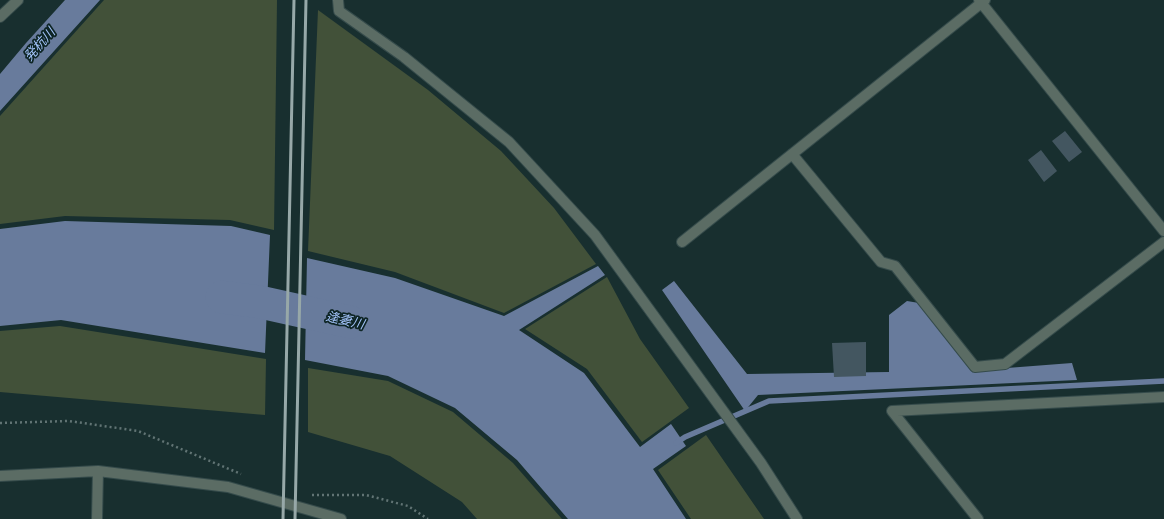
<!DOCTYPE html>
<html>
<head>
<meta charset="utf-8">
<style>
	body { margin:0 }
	canvas { display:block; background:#182f2f }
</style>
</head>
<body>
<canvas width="1164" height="519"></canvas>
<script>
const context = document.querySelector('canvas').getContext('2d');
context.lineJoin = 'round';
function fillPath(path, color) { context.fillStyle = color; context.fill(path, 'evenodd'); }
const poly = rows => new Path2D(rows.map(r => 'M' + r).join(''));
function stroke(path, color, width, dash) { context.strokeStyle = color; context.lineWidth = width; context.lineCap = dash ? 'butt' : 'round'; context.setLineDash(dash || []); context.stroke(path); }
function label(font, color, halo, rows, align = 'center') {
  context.font = font + ' Helvetica,"Noto Sans JP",sans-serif'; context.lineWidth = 3.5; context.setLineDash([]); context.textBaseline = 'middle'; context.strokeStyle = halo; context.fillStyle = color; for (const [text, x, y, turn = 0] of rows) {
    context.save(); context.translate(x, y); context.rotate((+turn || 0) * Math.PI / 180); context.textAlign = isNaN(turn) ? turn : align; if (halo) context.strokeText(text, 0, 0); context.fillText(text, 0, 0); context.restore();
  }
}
const green = poly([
	[104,0,277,0,274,230,230,220,65,216,0,224,0,116],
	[318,10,428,90,501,151,554,208,596,264,504,313,395,272,308,251],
	[607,277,640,339,689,408,642,442,587,369,525,329],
	[60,326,266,359,265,415,0,392,0,331],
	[308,368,388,381,453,412,513,463,562,519,477,519,462,502,390,456,308,432],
	[706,435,764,519,691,519,658,470]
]);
const water = poly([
	[65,0,100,0,0,111,0,74,26,43],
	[65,221,231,226,270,235,265,353,61,320,0,326,0,229],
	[307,258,395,278,504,316,598,266,605,275,519,330,584,373,640,447,671,424,686,446,653,469,686,519,568,519,517,460,455,408,388,376,305,360],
	[674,281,747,374,889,372,889,315,907,301,925,304,981,370,1072,363,1077,380,758,395,745,411,662,290]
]);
const stream = poly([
	[676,443,685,437,769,401,1164,381]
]);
const river = poly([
	[222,297,260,302,350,322]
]);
const building = poly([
	[1065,131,1082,152,1069,162,1052,141],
	[1041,150,1057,171,1044,182,1028,160],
	[866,342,866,376,834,377,832,343]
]);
const path = poly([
	[0,423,69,421,138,431,241,474],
	[312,495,366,495,408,506,428,519]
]);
const street = poly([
	[338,0,339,11,404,57,509,142,595,235,761,463,797,519],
	[979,0,1164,231],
	[0,17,18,0],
	[792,154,881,262,895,266,975,367,1005,364,1164,242],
	[682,242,985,0],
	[98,471,228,487,341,519],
	[0,476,98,471,97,519],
	[978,519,892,411,1164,397]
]);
const rail = poly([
	[283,519,294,0],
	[295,519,306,0]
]);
const waterNames = [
	["発杭川",40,45,-48],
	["逢妻川",345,321,13]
];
fillPath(green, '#425139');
fillPath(water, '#687b9c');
stroke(stream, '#687b9c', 5.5);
stroke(river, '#687b9c', 33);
fillPath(building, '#435660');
stroke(street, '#354b4b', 12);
stroke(path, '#617474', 2.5, [2, 3]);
stroke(street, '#5b6c64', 10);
stroke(rail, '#97a8a8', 3);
label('italic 13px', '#a4c4fb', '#0e2525', waterNames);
</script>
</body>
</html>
